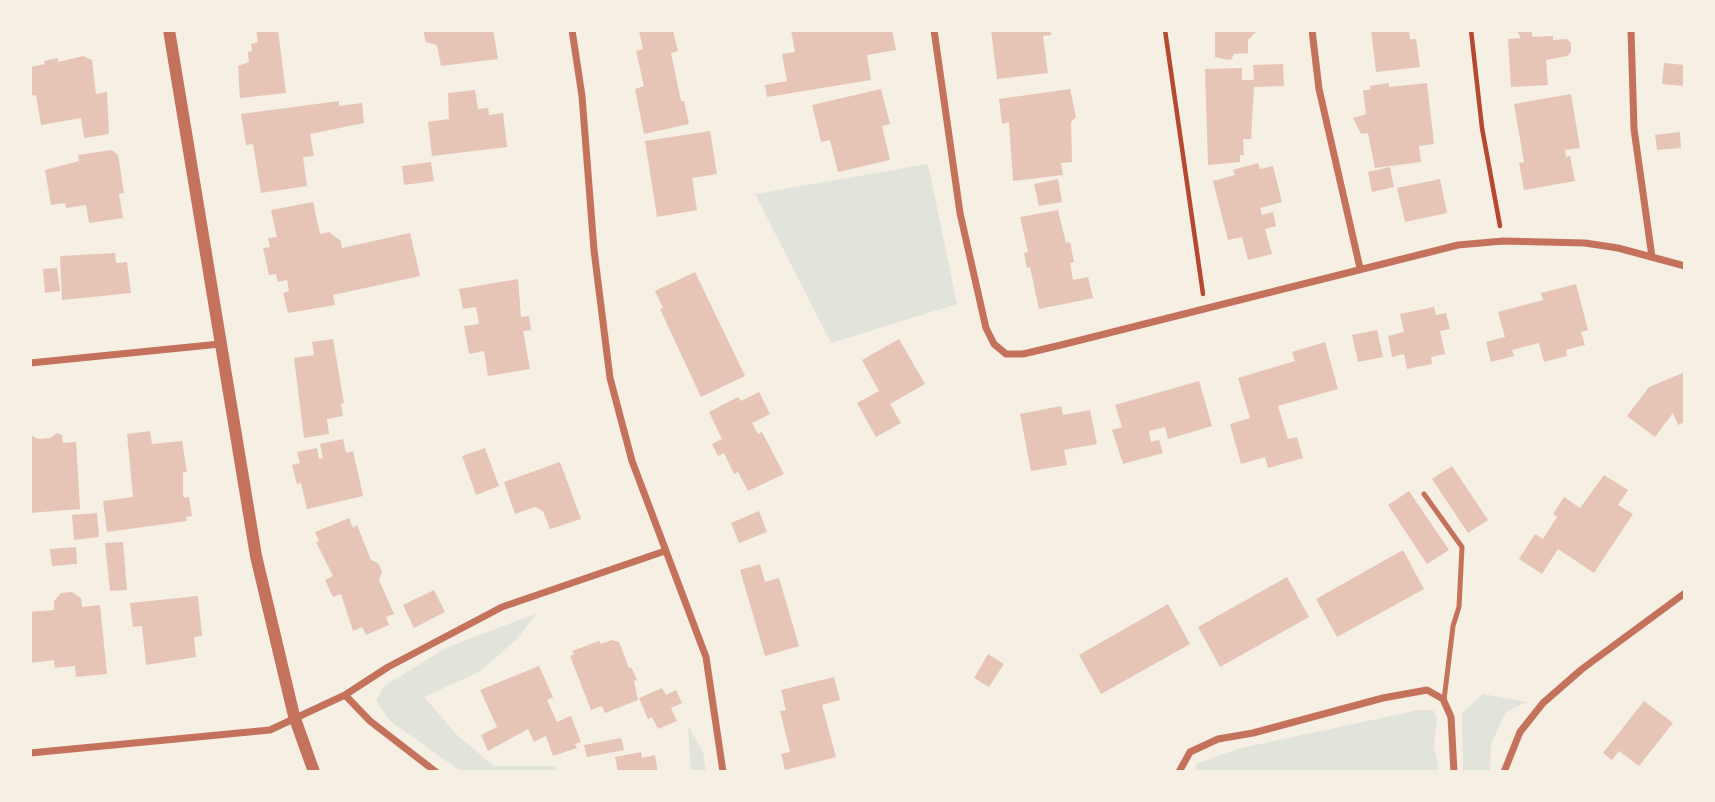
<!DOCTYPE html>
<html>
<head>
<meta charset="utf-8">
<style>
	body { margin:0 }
	#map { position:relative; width:1715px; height:802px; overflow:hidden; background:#f6efe4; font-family:Jost,sans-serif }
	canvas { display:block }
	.frame { position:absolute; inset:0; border:32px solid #f6efe4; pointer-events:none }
</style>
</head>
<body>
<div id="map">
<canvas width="1715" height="802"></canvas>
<div class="frame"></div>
</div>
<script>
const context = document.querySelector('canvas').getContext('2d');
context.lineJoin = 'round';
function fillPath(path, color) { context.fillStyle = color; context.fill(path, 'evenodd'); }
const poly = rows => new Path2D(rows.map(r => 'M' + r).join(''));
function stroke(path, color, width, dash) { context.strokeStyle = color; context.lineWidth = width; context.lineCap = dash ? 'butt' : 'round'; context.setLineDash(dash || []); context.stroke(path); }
const green = poly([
	[928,164,957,304,831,343,755,194],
	[537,613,517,639,479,672,424,697,458,736,494,766,555,766,558,772,462,772,390,721,376,701,384,686,446,648],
	[1483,694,1527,702,1506,712,1491,744,1490,772,1463,772,1462,713],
	[1419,710,1433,710,1437,719,1434,746,1439,772,1195,772,1196,764,1237,749],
	[688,726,703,752,706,772,691,772]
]);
const building = poly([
	[256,30,278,30,286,93,240,98,238,66,249,62,248,52,252,51,251,44,258,42],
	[423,30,493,30,498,59,441,66,437,45,426,42],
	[673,30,678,51,671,53,681,101,684,101,689,124,644,134,635,89,644,86,636,51,643,49,639,31],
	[791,30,892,30,896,50,867,55,871,80,767,97,765,85,787,81,782,54,795,52],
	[991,30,1050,30,1051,35,1043,36,1048,73,997,79],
	[1215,30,1255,30,1256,32,1248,40,1248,53,1234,54,1231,60,1223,59,1215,57],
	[1371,30,1409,30,1410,39,1416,39,1420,67,1376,72],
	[1516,30,1532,30,1532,37,1553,36,1553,40,1567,39,1571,43,1571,52,1567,56,1546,60,1548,85,1511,87,1508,39,1521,38],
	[83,56,92,60,96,94,107,92,109,134,84,138,81,118,41,125,36,95,30,96,30,67,45,64,44,61,58,58,58,62],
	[1664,63,1685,65,1685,86,1662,84],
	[1283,64,1284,86,1254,87,1251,139,1243,139,1244,155,1240,155,1240,162,1208,165,1205,69,1242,68,1242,80,1254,80,1253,65],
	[1389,83,1389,87,1427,83,1434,144,1419,146,1421,162,1375,168,1368,133,1361,134,1353,118,1366,114,1363,90,1370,90,1370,86],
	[881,89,890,124,882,126,890,160,838,172,830,140,821,142,812,105],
	[1070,89,1076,117,1071,122,1072,162,1061,163,1063,175,1013,181,1009,122,1002,124,999,99],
	[475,90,478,109,488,108,489,115,503,113,507,147,432,156,428,122,449,119,448,93],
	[1571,94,1580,148,1565,150,1566,157,1570,156,1575,181,1524,190,1519,163,1524,162,1514,104],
	[339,101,339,106,362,103,364,123,310,134,314,156,303,157,307,186,261,193,253,144,246,145,241,114],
	[710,131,717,174,692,178,697,210,657,217,645,141],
	[1680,132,1681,148,1657,150,1655,135],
	[112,150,118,155,124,193,119,194,123,218,89,223,86,205,66,208,65,203,51,205,45,170,79,161,78,155],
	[431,162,434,181,404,185,402,166],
	[1258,163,1260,169,1273,166,1282,202,1260,208,1262,215,1273,212,1276,226,1265,229,1272,254,1248,260,1242,237,1228,240,1213,181,1235,175,1233,170],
	[1390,167,1394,187,1372,192,1368,172],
	[1058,179,1062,202,1039,206,1034,184],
	[1440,179,1447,213,1405,222,1397,188],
	[313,202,320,234,329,232,341,241,342,248,410,233,420,276,333,295,335,305,288,313,283,293,289,291,287,280,278,282,276,274,269,275,263,248,270,247,268,238,277,237,271,210],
	[1058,210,1066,243,1070,242,1074,262,1070,263,1073,280,1088,277,1093,298,1039,309,1030,267,1027,268,1024,253,1028,252,1020,217],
	[115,253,116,263,127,262,131,293,62,300,60,256],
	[57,268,60,291,45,293,43,269],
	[695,272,745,376,701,397,660,309,663,308,655,291],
	[518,279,521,317,529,316,531,330,523,331,530,369,488,376,484,351,469,354,464,326,479,324,476,307,463,309,459,289],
	[1576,284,1588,330,1581,332,1585,345,1566,350,1567,356,1544,362,1539,343,1512,350,1514,356,1491,362,1486,342,1505,337,1498,312,1543,300,1541,293],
	[1434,307,1436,315,1446,313,1450,329,1440,331,1445,354,1431,357,1432,364,1407,369,1404,354,1392,357,1388,336,1404,332,1400,314],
	[1377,330,1383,357,1358,362,1352,335],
	[333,339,344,403,341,404,343,416,327,419,329,434,304,438,294,358,314,355,312,342],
	[899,339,925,384,890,404,901,423,876,437,857,403,879,391,862,360],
	[1325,342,1338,389,1278,406,1288,439,1297,437,1303,458,1268,468,1265,457,1241,464,1230,424,1250,418,1238,378,1295,361,1292,352],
	[1685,372,1685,422,1678,425,1673,413,1655,437,1627,416,1649,387],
	[1199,381,1212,426,1168,439,1165,427,1149,431,1151,442,1159,440,1163,453,1123,464,1112,430,1122,427,1115,405],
	[759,392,770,414,752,423,758,434,762,432,784,474,748,491,738,472,734,474,724,453,718,456,712,444,722,439,709,412,738,397,741,401],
	[1061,406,1063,415,1090,410,1097,444,1064,450,1067,465,1031,471,1020,414],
	[150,431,152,444,182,441,187,472,183,472,183,494,184,498,189,497,192,516,186,517,187,521,107,532,103,501,133,497,127,434],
	[57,433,62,435,63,443,76,442,80,509,30,513,30,435,38,439,50,438],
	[343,439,346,453,353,451,363,496,307,509,301,483,297,484,292,465,300,463,297,452,317,448,319,459,323,458,320,444],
	[485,448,499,486,476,495,462,456],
	[560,462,581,519,550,529,543,511,535,507,515,514,504,482],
	[1452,466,1488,520,1468,533,1432,479],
	[1604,475,1628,490,1618,505,1633,514,1594,573,1558,549,1542,574,1519,559,1535,534,1543,539,1557,517,1553,514,1564,497,1580,508],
	[1409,491,1449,550,1427,564,1388,505],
	[759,511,767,532,739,543,731,523],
	[97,513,99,537,74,540,72,515],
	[349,518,353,528,357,525,371,560,378,563,382,572,379,580,394,614,386,617,389,625,366,635,362,627,353,631,341,594,333,597,325,580,333,576,316,542,319,541,315,532],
	[123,542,127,590,110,591,105,543],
	[76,547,77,564,52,566,50,549],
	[1403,550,1424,589,1337,637,1316,599],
	[760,564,765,582,779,578,799,646,765,656,740,570],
	[1287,577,1309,617,1220,667,1198,627],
	[434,590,445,612,414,628,403,605],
	[72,592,81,598,82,607,100,605,107,674,76,677,75,666,55,668,54,660,30,663,30,612,54,610,54,601,61,593],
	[198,596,202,636,194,637,196,657,146,665,142,626,133,627,130,603],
	[1168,604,1190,644,1101,694,1079,655],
	[612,640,619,642,629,668,631,667,637,680,634,681,638,700,605,713,602,706,591,710,570,656,574,654,572,651,599,641,601,644],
	[988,654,1004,664,989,687,974,678],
	[539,666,553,697,547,700,557,722,571,716,581,742,575,744,577,748,553,756,546,736,534,742,528,729,488,751,481,735,497,727,480,690],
	[834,677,840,700,822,705,836,757,785,770,781,754,790,752,780,711,786,710,781,690],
	[662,688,666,695,676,690,682,703,671,708,677,721,658,729,652,717,648,719,639,698],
	[1644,701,1673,723,1639,766,1619,751,1612,760,1603,753],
	[621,738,624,750,587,757,584,745],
	[641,752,642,758,655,755,658,772,618,772,615,757]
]);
const path = poly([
	[1165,30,1203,294],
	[1471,30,1482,128,1500,226]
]);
const service = poly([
	[1424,494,1462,547,1459,607,1453,626,1444,700]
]);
const minor = poly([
	[572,30,582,96,594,250,610,378,632,461,706,657,723,772],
	[934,30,960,213,974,275,986,328,994,344,1006,354,1023,354,1061,345,1458,245,1503,241,1585,243,1618,248,1685,266],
	[1312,30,1319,89,1360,268],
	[1631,30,1634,129,1652,257],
	[30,363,220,344],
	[345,695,388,667,502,607,665,551],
	[30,753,270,730,345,695,370,721,436,772],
	[1179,772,1190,752,1218,739,1253,733,1383,698,1427,690,1443,699,1451,717,1454,772],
	[1504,772,1520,732,1543,703,1582,669,1685,593]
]);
const tertiary = poly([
	[169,30,256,556,294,716,314,772]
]);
fillPath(green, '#e2e4dc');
fillPath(building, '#e6c5b7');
stroke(path, '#b5482f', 4.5);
stroke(service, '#c5725c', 5);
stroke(minor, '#c5725c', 7);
stroke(tertiary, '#c5725c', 12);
</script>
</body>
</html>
